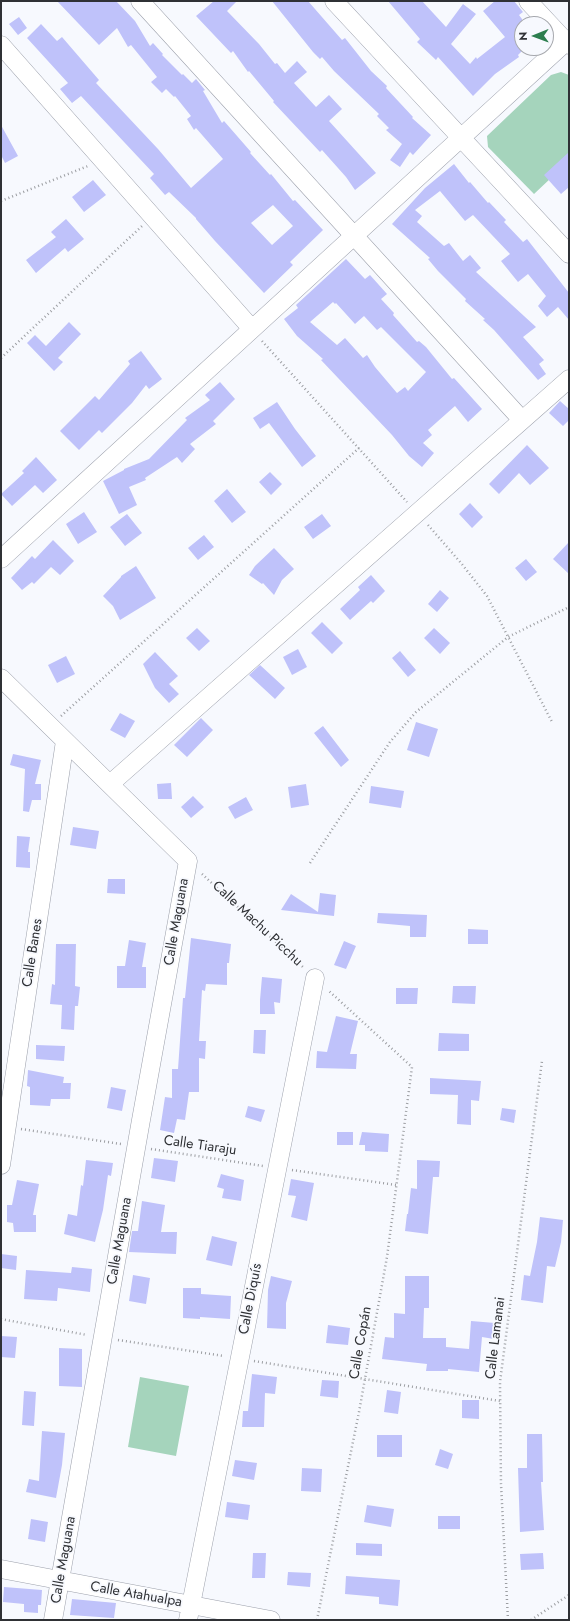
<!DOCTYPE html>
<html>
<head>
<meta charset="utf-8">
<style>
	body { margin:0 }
	#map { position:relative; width:570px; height:1621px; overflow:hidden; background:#f7f9fe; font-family:Jost,sans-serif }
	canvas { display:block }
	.frame { position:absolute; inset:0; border:2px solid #2f3135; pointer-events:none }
	.north { position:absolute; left:514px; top:16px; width:40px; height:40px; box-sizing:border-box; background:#f7f9fe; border:1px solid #a7a9ae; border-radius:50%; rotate:269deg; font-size:11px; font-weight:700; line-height:16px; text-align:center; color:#2f3135 }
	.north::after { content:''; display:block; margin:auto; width:14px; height:18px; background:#2d7e4f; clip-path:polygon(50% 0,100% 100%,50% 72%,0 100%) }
</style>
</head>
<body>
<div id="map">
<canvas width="570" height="1621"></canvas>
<div class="frame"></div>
<div class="north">N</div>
</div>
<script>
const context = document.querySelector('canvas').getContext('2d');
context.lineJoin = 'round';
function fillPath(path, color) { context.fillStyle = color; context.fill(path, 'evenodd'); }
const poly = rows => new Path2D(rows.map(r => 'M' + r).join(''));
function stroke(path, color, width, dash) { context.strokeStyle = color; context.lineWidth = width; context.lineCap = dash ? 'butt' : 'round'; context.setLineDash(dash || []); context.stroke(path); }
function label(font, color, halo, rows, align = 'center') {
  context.font = font + ' Jost,sans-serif'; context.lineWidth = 3.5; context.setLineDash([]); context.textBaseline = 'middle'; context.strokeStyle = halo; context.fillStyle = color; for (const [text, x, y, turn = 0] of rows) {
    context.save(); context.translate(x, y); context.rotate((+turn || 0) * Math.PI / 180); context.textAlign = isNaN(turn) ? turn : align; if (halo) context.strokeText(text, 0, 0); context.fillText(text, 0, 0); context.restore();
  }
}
const green = poly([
	[561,72,569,75,569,161,534,194,488,147,487,136,551,75],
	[140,1377,189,1386,176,1456,128,1447]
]);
const building = poly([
	[57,1,116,1,135,21,150,46,153,43,163,54,162,55,182,75,183,74,192,83,196,79,205,90,203,91,222,123,224,121,251,152,250,153,270,175,271,174,293,201,295,200,323,230,290,262,293,265,264,293,215,241,196,219,196,218,169,192,165,195,150,178,154,174,81,96,72,103,60,89,68,83,27,38,41,24,57,41,62,37,99,80,96,83,158,149,191,188,223,159,196,128,194,130,187,119,191,116,175,96,174,97,166,89,162,93,151,82,157,77,131,45,128,47,117,28,99,45],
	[273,205,293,226,272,245,251,223],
	[214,1,237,1,227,11,259,44,275,64,277,63,285,73,297,61,307,72,294,83,316,107,329,95,342,109,329,121,376,173,355,190,346,177,322,150,320,152,273,102,274,101,249,71,248,72,233,51,231,53,196,16],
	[272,1,308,1,342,40,345,38,371,71,387,86,386,88,413,117,412,118,431,135,413,155,410,152,400,167,390,160,402,144,386,130,389,128,377,116,379,114,334,71,322,57,320,59,313,52],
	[388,1,422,1,446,27,463,4,476,14,451,44,470,64,476,57,477,59,505,37,483,11,495,1,514,1,523,12,519,15,522,19,522,51,518,55,519,57,495,74,473,96,438,57,436,60,417,42,420,39],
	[19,17,27,28,18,35,9,24],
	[1,125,18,156,5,163,1,155],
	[569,152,569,187,561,194,544,175],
	[454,164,469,183,470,182,488,203,489,202,506,220,504,222,523,242,527,239,569,293,569,320,558,307,547,317,538,306,546,296,528,274,518,282,501,261,510,254,473,215,465,221,440,191,415,210,422,216,417,222,444,246,449,243,463,261,470,255,481,268,476,272,536,327,523,337,544,360,539,364,546,374,538,380,494,330,483,320,485,319,465,301,466,299,438,271,428,259,430,258,392,224,425,188],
	[93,180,106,195,84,212,72,197],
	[66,219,84,239,68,252,65,248,36,273,26,260,56,237,51,232],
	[346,259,365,279,370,275,387,294,381,299,394,313,393,315,417,342,419,341,426,347,452,379,454,378,482,409,468,422,455,406,428,430,432,435,423,443,434,453,422,467,409,456,392,435,321,360,323,359,297,336,284,319,298,308,296,305],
	[333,302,335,304,336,303,355,324,364,316,377,330,381,327,426,372,408,391,405,387,397,393,375,367,367,355,363,358,345,338,337,345,310,322],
	[69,322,81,334,58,358,63,362,54,371,27,343,35,335,46,346],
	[141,351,162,379,149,389,146,385,132,403,102,433,99,430,79,450,60,431,95,396,99,400,130,364,128,361],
	[220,382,235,399,213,421,216,424,190,444,195,449,182,463,177,457,145,478,146,480,129,487,137,505,119,514,103,481,124,470,124,469,149,459,187,420,185,418,210,400,205,395],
	[560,401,569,409,569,420,563,426,549,413],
	[277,402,295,429,316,456,302,467,269,423,260,429,253,418],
	[527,445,549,468,530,485,519,473,499,494,489,484],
	[36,457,57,480,43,493,35,485,12,506,1,494,24,473,22,471],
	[270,472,282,484,271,495,259,482],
	[227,489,246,512,232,523,214,501],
	[470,503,483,517,472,528,459,514],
	[84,512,97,532,78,544,66,524],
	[127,514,142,533,125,546,110,527],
	[322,514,331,526,313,539,304,527],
	[204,535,214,547,198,560,188,548],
	[53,540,74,561,60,575,51,567,34,584,32,582,22,590,11,578,32,556,35,559],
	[569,542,569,574,553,559],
	[274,548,294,569,282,580,274,595,263,583,262,584,249,575,255,566],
	[526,559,537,572,526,581,515,568],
	[136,566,156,598,120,620,113,606,103,596,121,577,121,576],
	[371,575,385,591,373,603,371,601,350,620,340,609,360,590,358,587],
	[440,590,449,598,437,612,428,604],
	[322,622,343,643,332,654,311,633],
	[197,628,210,641,199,651,186,638],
	[434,628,450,643,440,654,424,638],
	[298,649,307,667,292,675,283,657],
	[400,651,416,670,408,677,392,658],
	[155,652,178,676,169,684,179,694,169,703,155,688,143,664],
	[66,656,75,674,57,683,48,665],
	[260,665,285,688,275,699,249,675],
	[120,713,135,721,125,738,110,730],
	[201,718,213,730,187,757,174,745],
	[416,722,438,729,429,757,407,750],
	[323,726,349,760,341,767,314,733],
	[13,754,41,760,35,784,41,784,41,800,32,800,29,812,23,811,25,769,10,765],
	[171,783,172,799,158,799,157,784],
	[306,784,309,805,291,808,288,787],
	[371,786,404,791,401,808,369,803],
	[193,796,204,807,191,818,181,807],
	[246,797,253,810,235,819,228,807],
	[73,827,99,831,96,849,70,845],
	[17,836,30,837,28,852,30,852,30,868,16,867],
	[108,879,125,879,125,894,107,893],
	[320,893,336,895,334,916,281,910,291,894,318,912],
	[378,913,427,915,426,937,410,937,410,926,377,923],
	[468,929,488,930,488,944,468,944],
	[191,938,231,944,229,963,227,963,227,985,206,984,205,991,202,990,199,1041,206,1041,205,1059,199,1058,199,1092,189,1092,185,1120,177,1119,174,1133,160,1130,165,1097,172,1098,172,1069,178,1069,183,998,185,998],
	[129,940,146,943,142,967,146,967,146,988,117,988,117,966,125,966],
	[344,941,356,946,346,969,334,965],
	[56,944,76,944,75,986,80,987,78,1006,75,1006,74,1030,61,1029,62,1005,50,1004,52,984,55,985],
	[262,977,282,979,280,1003,274,1002,275,1014,260,1014,260,1000],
	[453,986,476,986,475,1004,452,1003],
	[396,988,418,988,417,1004,396,1004],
	[336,1016,358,1021,350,1054,357,1054,356,1069,316,1068,317,1051,327,1052],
	[254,1030,266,1030,265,1054,253,1053],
	[439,1033,469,1034,469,1051,438,1051],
	[36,1045,65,1046,64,1061,36,1059],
	[28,1070,64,1077,63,1083,71,1083,70,1099,51,1099,50,1106,30,1105,30,1087,27,1086],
	[430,1078,481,1081,479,1101,471,1100,471,1125,457,1124,458,1095,430,1094],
	[111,1087,126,1090,122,1111,107,1108],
	[248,1106,265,1110,261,1122,245,1117],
	[502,1108,516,1110,514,1123,500,1120],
	[337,1132,353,1132,353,1145,337,1145],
	[362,1132,389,1134,388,1152,365,1151,365,1145,359,1145],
	[154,1158,178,1161,175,1182,151,1178],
	[86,1160,113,1163,111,1176,108,1175,103,1210,95,1242,64,1234,68,1214,77,1216,81,1185,83,1186],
	[417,1160,440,1161,439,1177,433,1177,428,1234,405,1231,407,1214,408,1214,411,1188,417,1189],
	[221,1174,244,1180,241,1201,222,1198,224,1189,217,1187],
	[291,1179,314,1183,307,1221,291,1217,296,1196,288,1195],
	[17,1180,39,1184,33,1215,36,1215,36,1232,14,1232,13,1223,7,1222,7,1205,12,1205],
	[142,1201,165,1205,161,1232,177,1232,176,1254,129,1252,132,1231,138,1231],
	[540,1217,563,1220,561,1242,555,1267,547,1266,543,1303,521,1300,524,1275,530,1276,537,1242],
	[212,1236,237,1242,232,1266,206,1260],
	[1,1254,17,1256,16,1270,1,1268],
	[72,1267,92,1269,90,1292,58,1288,57,1301,24,1299,26,1270,71,1273],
	[133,1275,150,1278,146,1304,129,1301],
	[271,1276,292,1281,286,1303,286,1329,267,1328,268,1290],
	[405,1276,429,1276,429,1308,424,1308,423,1338,446,1338,446,1347,469,1349,471,1321,495,1323,494,1339,482,1337,479,1372,448,1369,448,1371,426,1371,427,1364,382,1359,385,1337,394,1338,394,1313,405,1314],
	[183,1288,201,1288,201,1294,231,1296,230,1319,200,1317,200,1319,183,1318],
	[328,1325,350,1328,348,1345,326,1343],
	[1,1336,17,1337,15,1358,1,1357],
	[59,1348,82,1349,82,1387,59,1386],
	[252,1374,277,1377,275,1394,265,1393,264,1427,242,1427,243,1411,248,1411],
	[322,1380,339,1381,338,1398,320,1396],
	[387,1390,401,1392,398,1414,384,1412],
	[24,1391,36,1392,34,1426,22,1425],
	[462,1400,479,1400,479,1419,462,1418],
	[42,1431,65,1433,62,1465,56,1498,26,1492,29,1479,39,1481],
	[527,1434,542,1434,543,1482,541,1482,544,1530,520,1532,518,1468,527,1468],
	[377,1435,402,1435,402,1457,377,1457],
	[440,1449,453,1454,448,1469,435,1465],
	[235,1460,257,1463,254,1480,232,1476],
	[302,1468,322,1469,321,1492,301,1491],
	[227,1502,250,1505,248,1520,225,1517],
	[367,1505,394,1509,391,1527,364,1522],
	[438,1516,460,1516,460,1529,438,1529],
	[31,1519,48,1522,45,1542,28,1539],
	[356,1543,382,1544,382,1556,356,1555],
	[253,1553,266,1553,265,1578,252,1578],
	[543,1553,544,1569,521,1570,520,1554],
	[288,1572,311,1573,310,1587,287,1585],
	[346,1576,400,1580,398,1606,379,1604,379,1597,345,1594],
	[4,1587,42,1590,41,1605,38,1605,38,1613,24,1612,24,1604,3,1602],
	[72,1599,116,1603,114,1618,70,1615]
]);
const path = poly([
	[1,201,88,166],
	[262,341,407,502],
	[1,358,142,226],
	[428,525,461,563,487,596,552,722],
	[61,716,359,448],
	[310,863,390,742,416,712,508,637,569,607],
	[202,874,304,968],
	[21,1129,121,1144],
	[151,1149,263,1166],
	[292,1170,396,1185],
	[1,1319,87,1335],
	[118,1340,224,1356],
	[254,1361,500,1401],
	[317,1620,359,1412,387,1257,412,1067,329,991],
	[508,1620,501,1484,500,1382,542,1061],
	[531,1620,569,1595]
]);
const minor = poly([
	[140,1,522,420],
	[334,1,569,254],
	[528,1,569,45],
	[1,45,252,329],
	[1,559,569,39],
	[1,678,188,861,141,1120,53,1620],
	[110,784,569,379],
	[1,1165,65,741],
	[1,1569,271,1620],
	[188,1620,315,978]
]);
const streetNames = [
	["Calle Maguana",177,922,-80],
	["Calle Machu Picchu",257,924,43],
	["Calle Banes",33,953,-81],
	["Calle Tiaraju",200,1146,8],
	["Calle Maguana",120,1241,-80],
	["Calle Diquís",251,1299,-79],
	["Calle Lamanai",496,1338,-83],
	["Calle Copán",361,1343,-80],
	["Calle Maguana",64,1560,-80],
	["Calle Atahualpa",136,1595,10]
];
fillPath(green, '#a5d4bc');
fillPath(building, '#bfc2fa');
stroke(minor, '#9ca0ab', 19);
stroke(path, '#9c9ea2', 2.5, [1, 3]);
stroke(minor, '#fff', 18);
label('14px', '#2f3135', '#f7f9fe', streetNames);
</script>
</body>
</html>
